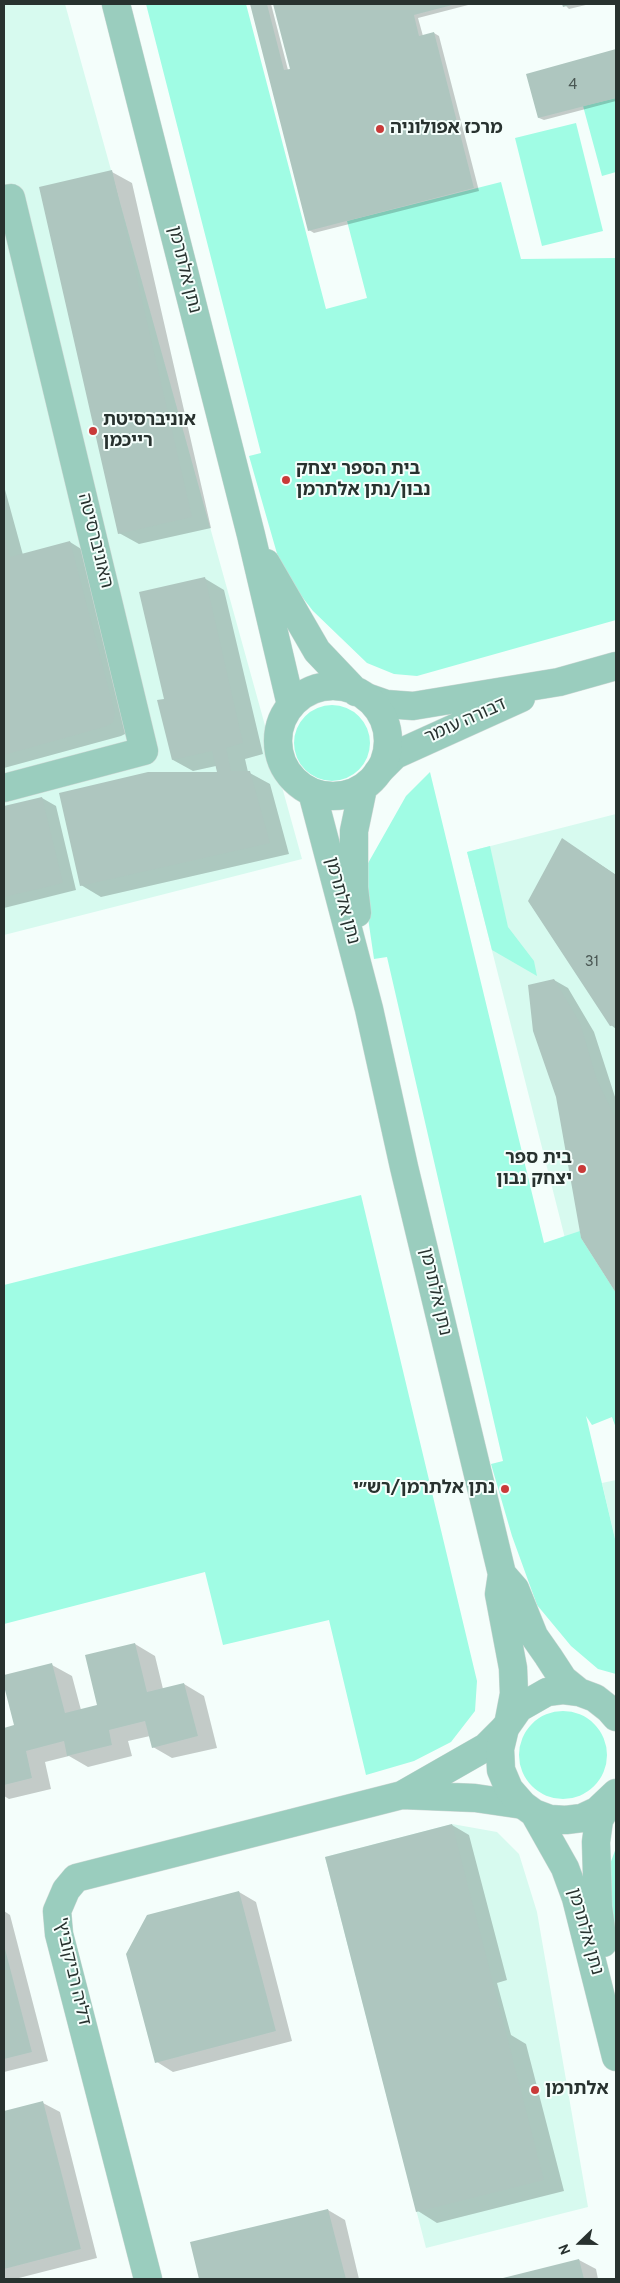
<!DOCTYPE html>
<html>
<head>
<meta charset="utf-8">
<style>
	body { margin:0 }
	#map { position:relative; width:620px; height:2283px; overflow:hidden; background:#f4fefb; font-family:Overpass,sans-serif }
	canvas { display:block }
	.frame { position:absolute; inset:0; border:5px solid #28322f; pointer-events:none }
	.north { position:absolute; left:555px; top:2218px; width:50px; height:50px; -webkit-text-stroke:4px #f4fefb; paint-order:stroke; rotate:248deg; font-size:14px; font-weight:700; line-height:20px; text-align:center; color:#28322f }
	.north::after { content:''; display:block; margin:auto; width:18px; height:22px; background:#28322f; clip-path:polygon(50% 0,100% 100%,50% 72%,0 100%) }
</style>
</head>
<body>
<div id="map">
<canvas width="620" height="2283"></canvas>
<div class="frame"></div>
<div class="north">N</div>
</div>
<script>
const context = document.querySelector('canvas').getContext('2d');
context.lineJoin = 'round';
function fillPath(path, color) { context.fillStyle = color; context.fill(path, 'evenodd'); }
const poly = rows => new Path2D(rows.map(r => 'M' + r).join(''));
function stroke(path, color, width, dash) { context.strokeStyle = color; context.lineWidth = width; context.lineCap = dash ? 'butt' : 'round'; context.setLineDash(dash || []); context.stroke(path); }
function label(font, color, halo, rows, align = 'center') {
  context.font = font + ' Overpass,"Noto Sans Hebrew",sans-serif'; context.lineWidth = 4; context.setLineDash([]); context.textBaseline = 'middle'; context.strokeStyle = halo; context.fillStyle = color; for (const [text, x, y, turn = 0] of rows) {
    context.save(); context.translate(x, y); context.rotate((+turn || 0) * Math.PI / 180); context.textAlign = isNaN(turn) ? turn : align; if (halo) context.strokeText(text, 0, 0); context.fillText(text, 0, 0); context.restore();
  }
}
const built = poly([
	[4,4,65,4,302,859,4,935],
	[616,814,616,1428,603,1388,467,852],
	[616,1480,616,1543,602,1483],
	[452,1824,497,1832,519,1854,537,1912,588,2207,426,2248,325,1857]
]);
const green = poly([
	[146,4,246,4,326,309,367,298,347,221,501,182,521,259,616,258,616,620,417,676,394,674,367,663,313,611,282,571,249,456,261,453],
	[616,98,616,172,602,176,583,106],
	[576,123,603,231,542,246,515,138],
	'294 743a38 38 0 1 1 76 0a38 38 0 1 1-76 0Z',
	[430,772,544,1243,580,1231,581,1238,616,1293,616,1428,612,1417,592,1425,586,1416,616,1543,616,1674,598,1669,571,1646,537,1605,512,1536,491,1464,503,1461,387,957,374,959,368,918,367,865,406,796],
	[490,846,508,927,534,961,537,976,492,950,467,852],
	[361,1195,477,1681,475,1711,451,1742,414,1761,366,1775,329,1620,223,1645,205,1572,4,1624,4,1285],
	'519 1755a44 44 0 1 1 88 0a44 44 0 1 1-88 0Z',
	[616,1848,616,1954,607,1872]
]);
const shadow = poly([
	[251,4,271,4,288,70,291,69,274,4,472,4,418,18,423,36,434,33,439,36,479,191,314,233,309,230],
	[564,4,590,4,569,9],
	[616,51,616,101,544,120,539,118,527,75],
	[112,172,132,183,211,528,139,544,119,533],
	[4,486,23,555,70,542,86,552,129,732,121,736,4,768],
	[204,578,224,590,263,754,245,759,248,772,270,784,289,854,101,897,81,885,218,773,216,766,193,771,173,760],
	[42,798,56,806,76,890,4,908,4,807],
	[563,840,616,875,616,1029,611,1025],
	[554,980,568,988,594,1032,616,1100,616,1291,612,1286,557,1097],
	[135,1644,155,1656,163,1689,184,1684,204,1696,217,1748,172,1758,153,1747,150,1736,128,1741,132,1756,88,1767,69,1756,45,1762,51,1789,9,1799,4,1796,4,1729,15,1726,4,1677,52,1665,72,1676,81,1710,99,1705],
	[452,1825,469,1835,507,1980,497,1983,511,2035,526,2044,564,2191,437,2223,418,2211],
	[239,1892,256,1902,292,2041,173,2072,157,2062],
	[4,1911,10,1915,48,2061,4,2072],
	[43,2103,60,2112,97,2258,15,2279,4,2279,4,2112],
	[328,2210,345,2220,359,2279,201,2279,192,2243],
	[579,2260,596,2269,598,2279,501,2279]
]);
const building = poly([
	[250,4,267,4,284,70,290,69,273,4,456,4,414,15,419,36,434,32,474,188,308,231],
	[562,4,574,4,563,7],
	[616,49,616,98,538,118,526,74],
	[112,170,192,517,118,534,39,187],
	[4,535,10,557,70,541,115,713,113,723,104,727,4,755],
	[205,577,243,743,226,748,231,771,250,771,270,843,80,886,59,793,148,772,217,772,212,751,172,760,157,700,164,699,139,592],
	[42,797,63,883,4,897,4,806],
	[562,838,616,875,616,1025,610,1026,528,901],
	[554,979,580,1023,597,1080,616,1119,616,1293,581,1238,556,1097,533,1031,528,985],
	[135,1643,147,1692,184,1683,198,1736,152,1748,145,1721,109,1730,112,1745,67,1756,64,1741,26,1751,32,1778,4,1785,4,1728,14,1725,4,1686,4,1675,52,1663,65,1713,97,1705,85,1655],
	[452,1824,544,2180,416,2212,325,1857],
	[239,1891,276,2031,155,2063,126,1954,147,1915],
	[4,1945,32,2052,4,2059],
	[43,2101,81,2249,4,2269,4,2111],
	[328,2209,346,2279,199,2279,190,2242],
	[579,2259,584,2279,499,2279]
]);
const minor = poly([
	[4,199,11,198,144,751,4,788],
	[366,697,386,704,413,706,559,682,616,666],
	[378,772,395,755,521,698],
	[402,1795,475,1798,523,1805],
	[148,2279,59,1934,57,1911,66,1890,76,1878,402,1795,486,1747,505,1728]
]);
const tertiary = poly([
	[116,4,251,535,291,705],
	[266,563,317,651,356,692],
	'278 741a55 55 0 1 1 110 0a55 55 0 1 1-110 0Z',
	[312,792,369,1009,404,1167,502,1574,499,1594,513,1668,514,1694,509,1720],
	[357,913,354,888,354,831,363,788],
	[502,1574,515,1589,534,1636,548,1656,563,1679,579,1692],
	[616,1717,609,1709,595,1698,579,1692,563,1690,547,1692,519,1708,505,1728,500,1749,501,1770,509,1789,523,1805,534,1813,550,1819,566,1820,582,1818,597,1811,616,1793],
	[534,1813,565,1868,576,1898,616,2057],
	[603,1943,598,1907,596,1842,599,1820,610,1801]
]);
const markers = [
	[380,129,5,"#c93a39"],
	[93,431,5,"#c93a39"],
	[286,480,5,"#c93a39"],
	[582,1169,5,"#c93a39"],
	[505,1489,5,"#c93a39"],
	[535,2090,5,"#c93a39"]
];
const numberNames = [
	["4",573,86],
	["31",592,963]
];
const poiNames = [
	["מרכז אפולוניה",390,129],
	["אוניברסיטת",103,421],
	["רייכמן",103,442],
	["בית הספר יצחק",296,470],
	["נבון/נתן אלתרמן",296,491],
	["בית ספר",572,1159,"right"],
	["יצחק נבון",572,1180,"right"],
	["נתן אלתרמן/רש״י",495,1489,"right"],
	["אלתרמן",545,2090]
];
const streetNames = [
	["נתן אלתרמן",183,270,76],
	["האוניברסיטה",94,541,76],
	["דבורה עומר",466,722,-24],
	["נתן אלתרמן",341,901,75],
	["נתן אלתרמן",434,1292,77],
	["נתן אלתרמן",584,1932,74],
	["'דליה רביקוביץ",71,1972,77]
];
fillPath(built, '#d7faef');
fillPath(green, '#a0fce4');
fillPath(shadow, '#0003');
fillPath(building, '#aec6bf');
stroke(minor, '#cfd9d6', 29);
stroke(tertiary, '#cfd9d6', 29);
stroke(minor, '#9acdbe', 28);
stroke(tertiary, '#9acdbe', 28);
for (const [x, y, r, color] of markers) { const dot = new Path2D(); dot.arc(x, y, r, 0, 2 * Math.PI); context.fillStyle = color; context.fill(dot); stroke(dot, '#f4fefb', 2); }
label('15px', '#4a5753', null, numberNames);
label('bold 18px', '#28322f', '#f4fefb', poiNames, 'left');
label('18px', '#28322f', '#f4fefb', streetNames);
</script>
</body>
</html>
